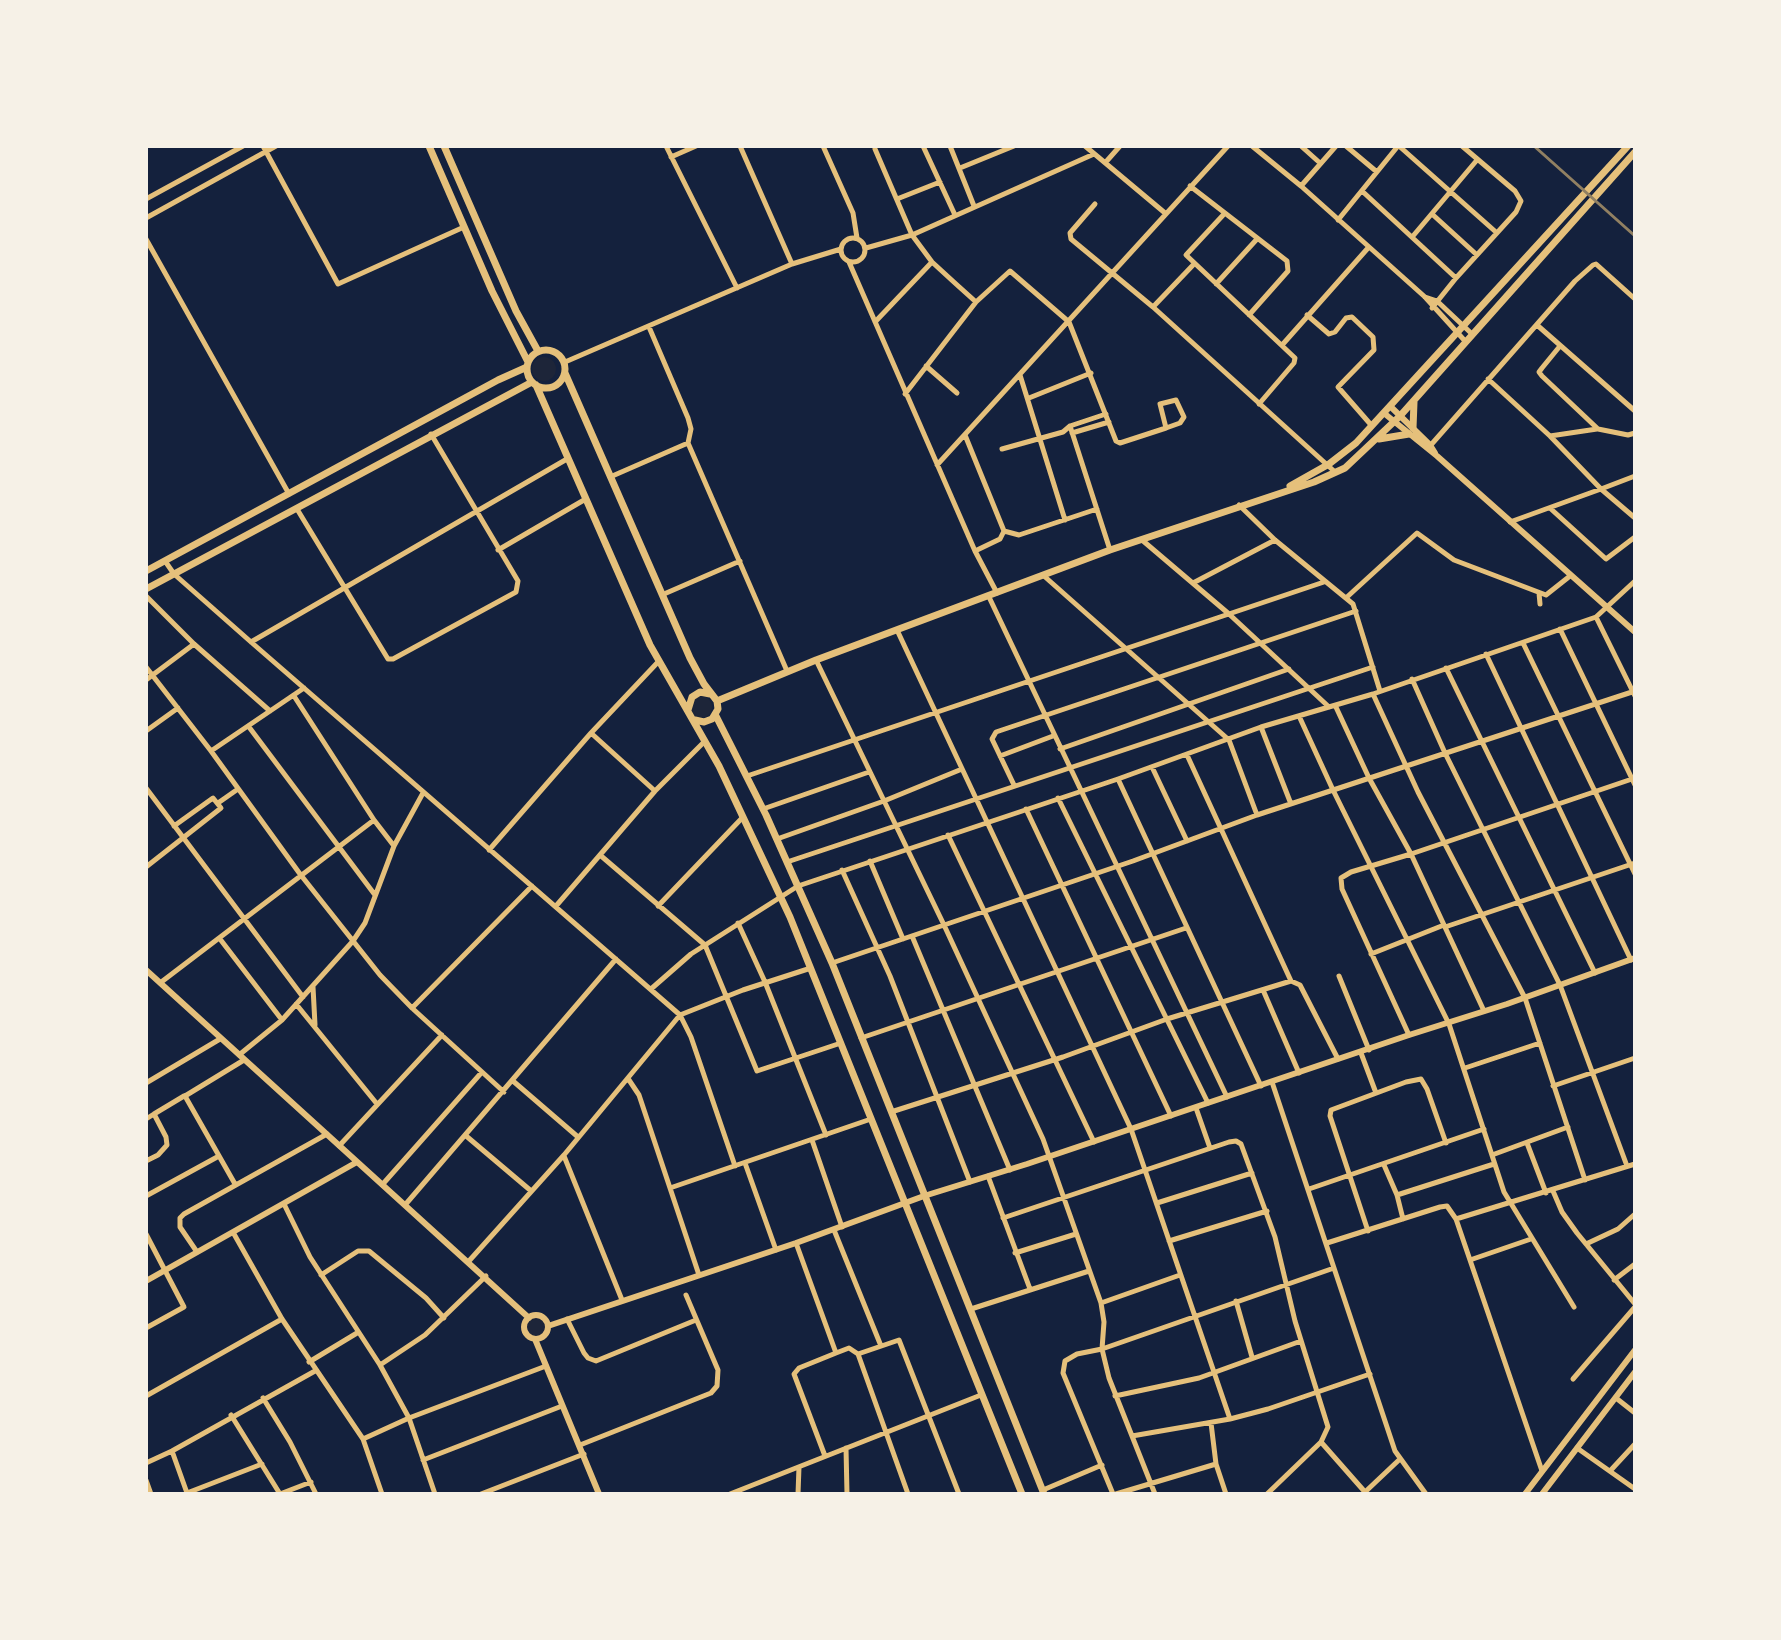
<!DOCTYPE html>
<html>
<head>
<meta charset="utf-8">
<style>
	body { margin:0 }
	#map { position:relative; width:1781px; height:1640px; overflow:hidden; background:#14213d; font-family:"PT Sans",sans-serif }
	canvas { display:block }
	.frame { position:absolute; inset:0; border:148px solid #f6f1e7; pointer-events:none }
</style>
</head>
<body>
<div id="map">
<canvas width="1781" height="1640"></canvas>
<div class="frame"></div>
</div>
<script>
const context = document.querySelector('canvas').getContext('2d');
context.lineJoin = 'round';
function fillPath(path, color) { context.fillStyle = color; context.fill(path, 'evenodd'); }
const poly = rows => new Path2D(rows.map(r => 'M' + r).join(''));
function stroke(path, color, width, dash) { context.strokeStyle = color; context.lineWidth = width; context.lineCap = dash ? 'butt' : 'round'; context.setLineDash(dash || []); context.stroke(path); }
const green = poly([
	'532 369a12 12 0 1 1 24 0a12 12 0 1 1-24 0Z',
	'690 707a11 11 0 1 1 22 0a11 11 0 1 1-22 0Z',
	'527 1327a9 9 0 1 1 18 0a9 9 0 1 1-18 0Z'
]);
const minor = poly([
	[263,146,338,284,464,227],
	[666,146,737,288],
	[740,146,792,264],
	[823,146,853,213,857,238],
	[923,146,955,215],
	[950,146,974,206],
	[1085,146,1165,213],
	[1252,146,1301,186,1425,297,1465,341],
	[1301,146,1320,163],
	[1346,146,1377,172],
	[1399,146,1497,233],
	[875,149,912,235,932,262,956,284,976,302,1010,271,1069,322,1116,441,1120,443,1166,428,1180,423,1184,417,1176,400,1160,404,1166,428],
	[671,157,696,146],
	[1105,163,1120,146],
	[960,168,1014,146],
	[1190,186,1287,261,1288,271,1249,315],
	[1301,186,1336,146],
	[1362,191,1456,278],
	[146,199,243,146],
	[897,199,940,182],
	[1095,204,1070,233,1071,239,1153,307,1335,472],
	[1225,213,1186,255,1295,358,1294,363,1259,404],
	[1432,214,1477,255],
	[146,218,276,146],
	[1338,220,1398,146],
	[1413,236,1477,160],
	'841 250a12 12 0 1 1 24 0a12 12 0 1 1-24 0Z',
	[146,239,289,494],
	[866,248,912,235,1094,154],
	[849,262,975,551,997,593],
	[1216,284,1257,239],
	[1425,297,1437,301,1472,334],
	[1153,307,1194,264],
	[1432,308,1456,278,1516,212,1521,201,1515,191,1462,146],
	[1307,315,1329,334,1335,332,1346,318,1352,317,1373,337,1374,350,1338,387,1372,426],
	[875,322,932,262],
	[1537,325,1635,411],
	[649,327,688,418,691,429,688,443,787,671],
	[1283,344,1368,248],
	[1560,346,1542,368,1539,372,1542,376,1598,429,1628,435,1635,433],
	[565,362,792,264,841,249],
	[926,366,957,393],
	[1020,375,1065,520],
	[1488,379,1550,436,1601,489,1635,476],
	[905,394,976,302],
	[1029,398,1091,373],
	[1070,426,1110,550],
	[1072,433,1109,422],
	[965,435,1004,531,1000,539,975,551],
	[1550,436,1597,429],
	[1430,446,1575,281,1593,265,1596,264,1635,299],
	[1002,449,1063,432,1070,426,1106,414],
	[937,465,1228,146],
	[610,477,688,443],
	[1239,505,1275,540,1353,604,1380,691],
	[297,509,388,659,393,659,516,592,518,581,431,434],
	[1551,509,1606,559,1635,537],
	[1510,522,1601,489,1635,518],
	[1004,531,1019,535,1097,509],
	[1142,540,1229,614,1329,707],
	[498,550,584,500],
	[165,561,174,574,251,642,680,1015,691,1037,735,1166],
	[1044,576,1229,740,1257,815],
	[1193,583,1275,540],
	[1539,593,1540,604],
	[664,594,740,561],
	[146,596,194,644,270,711],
	[989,597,1227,1097],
	[1347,597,1417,533,1454,560,1546,595,1570,576],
	[1596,617,1635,696],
	[1560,629,1635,785],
	[897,630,1131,1129,1230,1419,1268,1409,1370,1374],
	[251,642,567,459],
	[1523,643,1635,874],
	[1486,654,1631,960],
	[816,660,944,925,1043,1139,1101,1303,1104,1322,1102,1349,1109,1378,1155,1494],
	[146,667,211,751,300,874,380,975,412,1008],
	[1446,668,1595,973],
	[1412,679,1445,753,1560,985,1627,1166],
	[146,680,194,644],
	[1373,694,1418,792,1525,998,1585,1180],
	[294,696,374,820,394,846],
	[1335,705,1369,778,1411,854,1484,1011],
	[1299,716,1333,790,1449,1024,1504,1192,1574,1307],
	[249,727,375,895],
	[1261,727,1291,804],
	[146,731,178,708],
	[591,733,655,791],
	[1060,749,1289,669],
	[211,751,304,688],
	[1187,755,1291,981,1300,985,1338,1059],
	[1000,756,1053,736],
	[1152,767,1187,841],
	[747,776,1324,582],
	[1118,779,1261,1086],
	[1014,785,992,739,996,732,1356,611],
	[146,788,303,997],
	[1058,798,1208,1103],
	[218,803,238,789],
	[763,809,869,772],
	[1026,809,1171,1116],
	[948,835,1094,1142],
	[777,839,884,801,962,769],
	[489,850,591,733,658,662],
	[600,855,705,945,757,1071,841,1043],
	[870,861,903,939],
	[787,862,1373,667],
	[146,867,221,808,213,798,174,826],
	[842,870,890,976,970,1182],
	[556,906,655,791,705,741],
	[658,906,743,817],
	[738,923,765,982,826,1135],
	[1445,927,1635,863],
	[912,936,1010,1170],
	[220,939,282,1020],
	[1371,954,1444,925],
	[832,963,1133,861,1257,815,1635,691],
	[1339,976,1369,1050],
	[160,983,374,820],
	[313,987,315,1025],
	[651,989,691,954,798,886,1118,779,1261,727,1373,694,1596,617,1635,581],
	[1263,990,1299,1073],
	[296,1004,377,1104],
	[1409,1035,1342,889,1341,878,1351,872,1411,854,1635,778],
	[861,1038,1186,928],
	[1361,1053,1376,1093],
	[239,1055,282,1020,353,941,365,923,394,846,423,793],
	[1465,1068,1540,1043],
	[629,1080,639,1095,699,1275],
	[513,1081,578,1137],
	[1272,1082,1395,1451,1426,1494],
	[146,1083,220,1039],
	[1553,1086,1635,1058],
	[504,1092,412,1008,532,886],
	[1196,1108,1210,1148],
	[891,1112,1063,1057,1167,1019,1291,981],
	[146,1119,154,1114],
	[465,1135,530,1190],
	[812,1140,842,1227],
	[1527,1143,1546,1193],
	[339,1146,442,1035],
	[1492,1155,1568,1127],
	[564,1156,622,1300],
	[146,1161,158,1155,167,1145,166,1137,154,1114,184,1096],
	[745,1163,776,1250],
	[1384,1165,1397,1195,1403,1219],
	[988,1176,1030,1289],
	[235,1184,185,1096,244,1060],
	[382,1185,482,1072],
	[670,1188,871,1119],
	[1309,1189,1484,1129],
	[1553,1191,1562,1212,1577,1233,1635,1304],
	[1397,1195,1494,1164],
	[146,1196,219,1156],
	[1157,1203,1252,1173],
	[284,1204,310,1257,380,1365,409,1418,435,1494],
	[405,1205,616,959],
	[1003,1218,1229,1142,1236,1141,1241,1144,1275,1237,1295,1321,1328,1427,1321,1442,1267,1494],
	[834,1230,881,1346],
	[1368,1231,1330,1116,1331,1110,1406,1082,1421,1079,1427,1089,1446,1143],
	[146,1234,184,1307,146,1328],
	[234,1234,282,1319,363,1439,382,1494],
	[1169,1241,1267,1211],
	[796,1243,836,1353,799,1368,794,1374,825,1456],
	[1327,1243,1440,1207,1447,1206,1456,1219],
	[1586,1244,1618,1229,1635,1214],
	[197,1252,180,1227,180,1218,184,1214,327,1134],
	[1015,1253,1076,1234],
	[1470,1260,1531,1239],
	[469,1261,564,1155,680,1015,743,990,811,968],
	[321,1275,358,1251,369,1251,426,1298,444,1318],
	[1614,1280,1635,1264],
	[1236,1301,1252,1357],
	[1101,1303,1180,1275],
	[971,1309,1089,1271],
	[567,1319,584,1353,588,1358,596,1361,696,1320],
	[836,1353,849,1348,858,1354],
	[309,1362,357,1333],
	[380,1365,425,1335,486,1276],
	[1573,1379,1635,1307],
	[146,1396,282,1319],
	[1115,1396,1199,1378,1301,1341],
	[263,1398,290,1442,316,1494],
	[1616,1398,1635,1413],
	[231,1415,280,1494],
	[1211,1423,1216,1464,1226,1494],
	[1132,1436,1230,1419],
	[363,1439,409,1418,546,1366],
	[1321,1442,1365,1492],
	[580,1445,711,1393,717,1386,718,1370,686,1295],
	[846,1448,847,1494],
	[1577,1448,1635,1489],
	[172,1451,187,1493],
	[423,1460,562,1406],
	[146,1463,172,1451,315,1371],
	[1611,1470,1635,1444],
	[1542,1471,1456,1219,1635,1164],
	[146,1480,151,1494],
	[1043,1490,1102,1465],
	[187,1493,262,1464],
	[1364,1493,1400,1459],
	[280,1494,311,1482],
	[481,1494,584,1454],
	[730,1494,981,1395],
	[798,1494,799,1467],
	[908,1494,858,1354,899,1340,959,1494],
	[1113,1494,1063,1373,1065,1361,1077,1354,1102,1349,1334,1268],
	[1116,1494,1216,1464]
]);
const tertiary = poly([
	[1391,407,1430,445,1435,453],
	[1385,414,1437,456,1635,632],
	[146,970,529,1318],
	[146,1281,357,1162],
	'524 1327a12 12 0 1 1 24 0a12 12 0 1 1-24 0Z',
	[548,1326,796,1243,924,1196,1027,1164,1409,1035,1507,1004,1635,958],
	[535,1339,599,1494],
	[1525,1494,1635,1350],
	[1542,1494,1635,1372]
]);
const secondary = poly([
	[429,146,492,291,528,362],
	[444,146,516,311,538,351],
	'527 369a19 19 0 1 1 38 0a19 19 0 1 1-38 0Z',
	[565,373,690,658,704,684,717,701,718,709,712,719,704,722,695,720],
	[536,385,650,645,719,766,790,917,1022,1494],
	[1413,428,1414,402],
	[1379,439,1409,434],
	[1290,486,1329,464,1356,443,1628,146],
	[146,571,498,380,527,367],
	[146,589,532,382],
	[717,701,816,660,1110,550,1314,482,1345,468,1400,416,1635,152],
	[688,710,692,697,700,692,710,694],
	[716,716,766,815,832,963,1044,1494]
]);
const rail = poly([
	[1534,146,1635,236]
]);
fillPath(green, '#1d2539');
stroke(minor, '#e5c07b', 5);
stroke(tertiary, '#e5c07b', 6);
stroke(secondary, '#e5c07b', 7);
stroke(rail, '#918062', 3);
</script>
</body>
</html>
